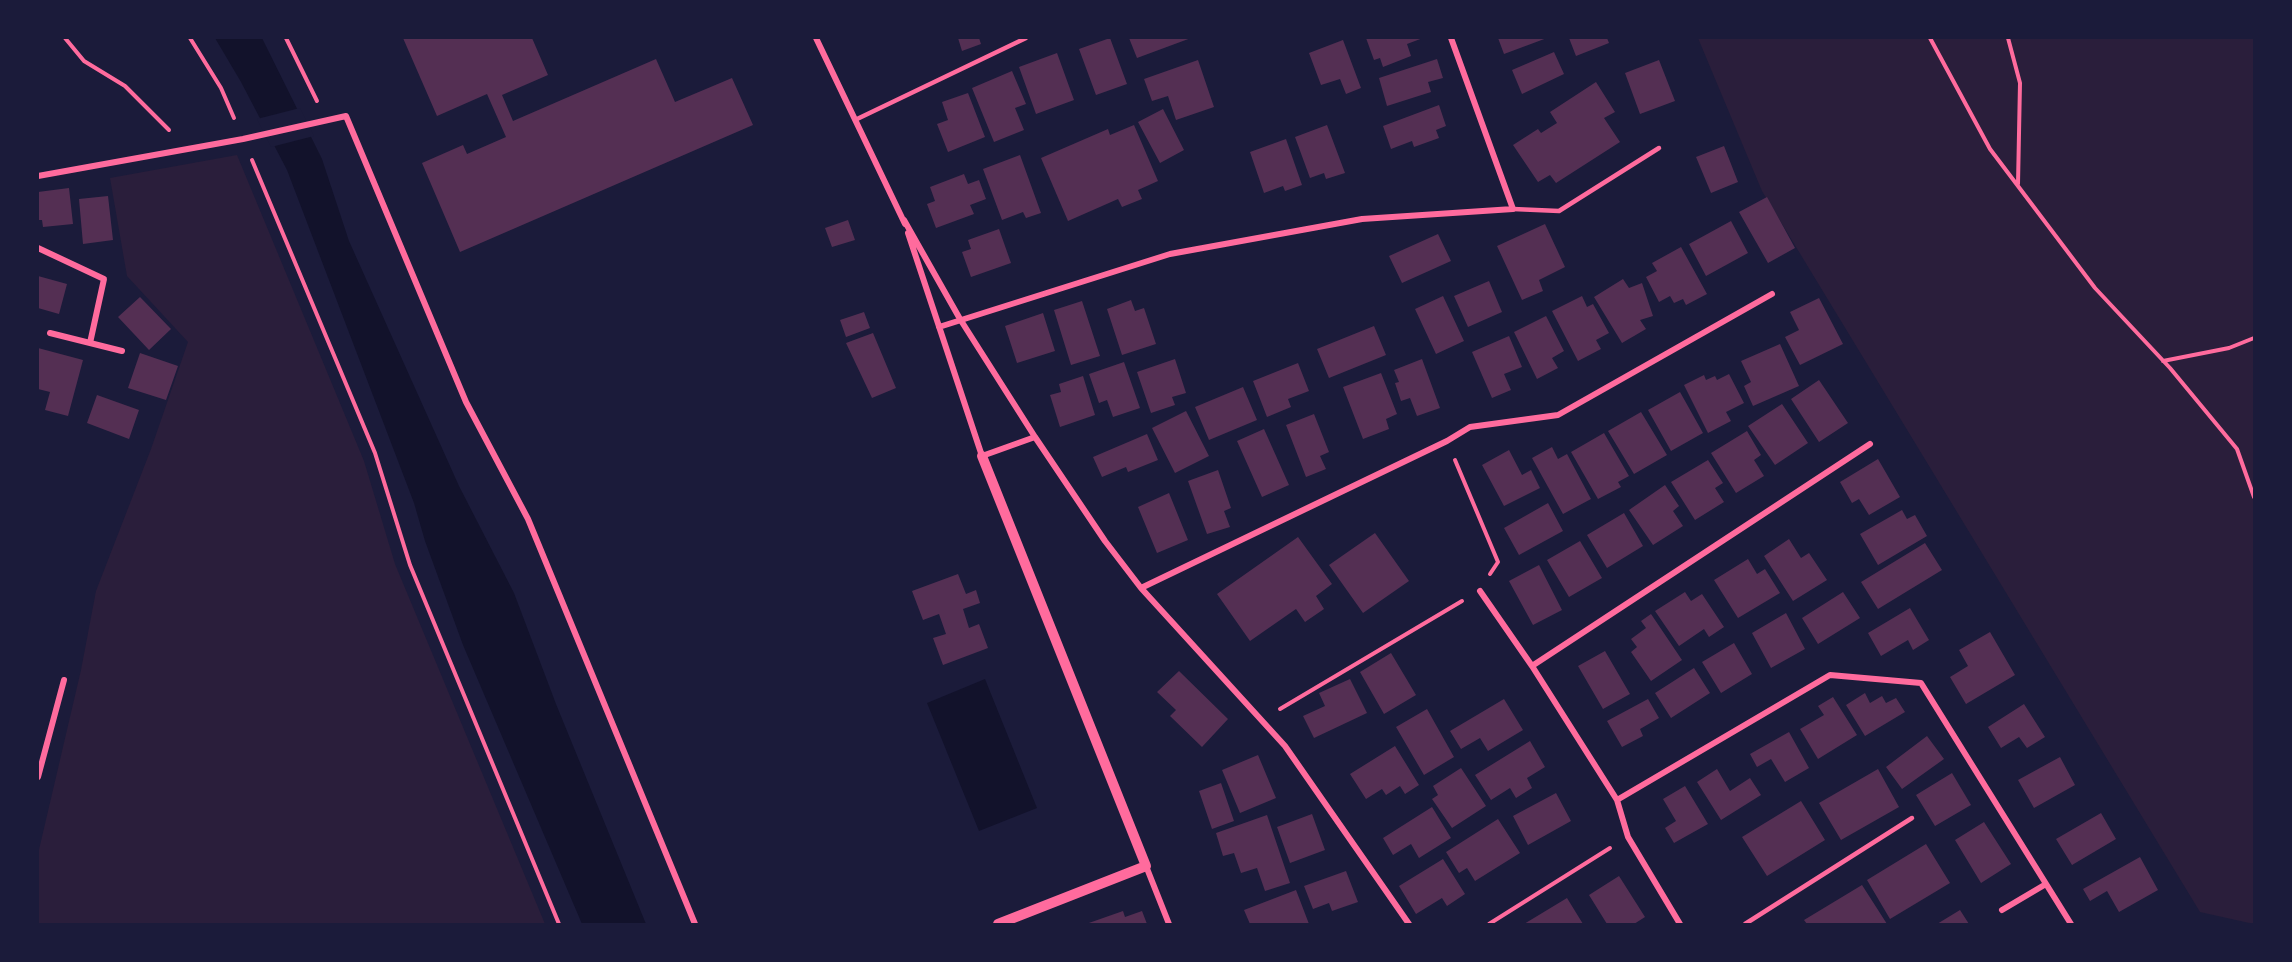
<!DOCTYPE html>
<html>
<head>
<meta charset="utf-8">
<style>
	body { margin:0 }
	#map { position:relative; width:2292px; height:962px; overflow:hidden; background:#1b1b3a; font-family:Helvetica,sans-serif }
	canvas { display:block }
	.frame { position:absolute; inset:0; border:39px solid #1b1b3a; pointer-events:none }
</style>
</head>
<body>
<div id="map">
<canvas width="2292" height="962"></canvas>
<div class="frame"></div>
</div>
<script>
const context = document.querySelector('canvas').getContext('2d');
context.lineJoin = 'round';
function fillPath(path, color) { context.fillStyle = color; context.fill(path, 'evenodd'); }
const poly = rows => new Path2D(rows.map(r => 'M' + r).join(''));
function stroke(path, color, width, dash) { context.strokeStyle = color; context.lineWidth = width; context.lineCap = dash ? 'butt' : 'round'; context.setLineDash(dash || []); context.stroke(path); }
const green = poly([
	[1698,38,2254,38,2254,924,2200,912,1762,191],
	[237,155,364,461,395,564,545,924,38,924,38,854,81,670,96,591,151,449,188,342,127,276,110,178]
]);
const water = poly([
	[215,38,262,38,322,159,349,241,459,486,514,593,556,704,646,924,582,924,463,645,425,541,414,503,287,170,241,82],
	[985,679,1037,808,979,831,927,703]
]);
const pier = poly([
	[300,108,314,136,271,147,257,119]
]);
const building = poly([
	[403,38,532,38,548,75,502,95,513,121,656,59,675,102,732,78,753,125,460,252,422,163,463,145,467,154,506,137,487,94,437,116],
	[958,38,979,38,981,44,962,51],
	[1110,38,1127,84,1096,95,1079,49],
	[1129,38,1191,38,1137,58],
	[1366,38,1423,38,1407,44,1411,56,1383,67,1380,58,1374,60],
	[1498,38,1547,38,1504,54],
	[1569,38,1607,38,1609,43,1576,56],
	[1343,40,1361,88,1346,94,1340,79,1321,85,1309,53],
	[1554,52,1564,74,1522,94,1512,70],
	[1057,53,1074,100,1036,114,1019,67],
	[1437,59,1443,78,1428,82,1431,92,1387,106,1379,78],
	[1198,60,1214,107,1176,120,1168,96,1152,101,1144,79],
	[1659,60,1675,101,1640,114,1625,73],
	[1012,71,1026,104,1015,108,1024,130,994,142,972,88],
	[1596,82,1615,112,1604,118,1620,142,1556,183,1550,175,1538,182,1513,145,1538,129,1541,133,1557,123,1550,112],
	[968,93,985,137,948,152,937,124,948,120,942,102],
	[1439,105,1446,126,1436,130,1439,138,1414,147,1412,141,1391,149,1383,126],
	[1163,109,1184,150,1160,163,1138,122],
	[1134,125,1158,181,1138,190,1142,199,1122,207,1118,199,1068,221,1041,158,1108,129,1110,135],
	[1327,125,1345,173,1326,179,1324,173,1310,178,1295,137],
	[1286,139,1302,185,1285,191,1283,186,1264,193,1250,152],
	[1724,146,1738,182,1711,193,1696,157],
	[1020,155,1041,213,1026,218,1023,212,1002,220,983,169],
	[964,174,968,184,979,180,986,199,970,205,974,214,936,228,927,204,935,201,930,187],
	[69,188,73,224,43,227,42,220,38,220,38,192],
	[108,196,113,240,83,244,79,199],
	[1767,197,1795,248,1768,263,1739,212],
	[848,220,855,240,832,247,825,228],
	[1731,221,1748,253,1706,276,1689,244],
	[1545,224,1565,267,1539,280,1543,291,1522,300,1497,246],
	[999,229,1011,263,971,277,962,252,971,249,968,240],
	[1438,234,1451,261,1402,283,1389,256],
	[1681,247,1707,294,1686,305,1683,299,1674,303,1670,296,1659,302,1646,277,1657,271,1652,263],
	[38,276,67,284,59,314,38,308],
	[1623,279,1629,288,1642,283,1653,316,1640,320,1646,329,1622,343,1594,297],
	[1489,281,1502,312,1468,327,1454,296],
	[1443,296,1464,341,1436,354,1415,309],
	[1582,296,1587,307,1593,304,1609,333,1596,340,1601,349,1578,361,1552,311],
	[140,297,171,329,149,350,118,317],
	[1819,298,1843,344,1800,365,1785,337,1799,330,1790,312],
	[1131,300,1135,311,1144,308,1156,344,1122,355,1107,309],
	[1082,301,1100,356,1071,365,1054,310],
	[864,312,870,328,846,337,840,320],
	[1043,313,1055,351,1017,363,1005,326],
	[1546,316,1564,351,1552,358,1558,368,1537,379,1514,332],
	[1374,326,1386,355,1329,378,1317,349],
	[873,333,896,388,872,398,846,343],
	[1509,336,1522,367,1504,374,1511,390,1492,398,1472,352],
	[1780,344,1799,386,1753,406,1744,386,1751,382,1741,361],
	[38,348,83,360,68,416,45,410,50,392,38,389],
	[140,353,178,366,166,400,128,388],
	[1175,359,1186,393,1172,397,1175,405,1151,413,1137,372],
	[1422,359,1440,408,1417,416,1410,398,1401,401,1395,383,1399,382,1394,370],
	[1124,362,1140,408,1113,417,1107,400,1099,403,1089,374],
	[1298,363,1309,391,1288,399,1291,407,1267,417,1253,381],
	[1381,373,1397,414,1386,419,1389,429,1363,439,1343,387],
	[1729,374,1744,403,1726,412,1731,421,1708,433,1684,385,1704,375,1706,380,1715,376,1717,380],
	[1083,376,1095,415,1060,427,1050,395,1061,392,1059,384],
	[1819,380,1848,423,1819,442,1791,399],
	[1243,387,1257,420,1209,440,1195,407],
	[1680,392,1703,433,1671,451,1648,410],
	[97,395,139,410,129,439,87,423],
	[1782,404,1808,443,1775,465,1748,426],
	[1186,411,1209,456,1175,473,1152,428],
	[1641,412,1667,455,1634,474,1608,431],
	[1314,414,1329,452,1320,456,1326,469,1306,477,1286,425],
	[1264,429,1289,485,1262,497,1237,441],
	[1747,431,1761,455,1754,460,1764,476,1736,493,1711,453],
	[1604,433,1629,476,1618,482,1621,487,1598,499,1571,452],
	[1147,434,1158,460,1128,472,1126,467,1102,477,1093,457],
	[1552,447,1558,459,1567,454,1591,499,1563,514,1532,458],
	[1509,450,1522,475,1531,470,1540,488,1504,506,1482,465],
	[1878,459,1900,497,1869,515,1859,499,1852,503,1840,482],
	[1708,460,1723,483,1715,488,1724,502,1695,520,1671,482],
	[1218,470,1231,508,1224,511,1230,527,1207,534,1188,481],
	[1665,485,1679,506,1673,511,1683,526,1653,545,1629,510],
	[1169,493,1188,540,1157,553,1138,507],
	[1548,503,1563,531,1519,555,1504,528],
	[1902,510,1907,519,1915,515,1927,536,1878,565,1860,534],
	[1624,513,1643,546,1607,568,1587,535],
	[1375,533,1409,581,1363,613,1329,565],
	[1298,537,1332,584,1316,596,1324,609,1305,622,1296,609,1250,641,1217,594],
	[1789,539,1801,558,1809,553,1827,580,1793,601,1764,556],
	[1580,541,1602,578,1569,597,1547,560],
	[1925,543,1942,570,1878,609,1861,582],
	[1748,559,1757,574,1765,569,1780,593,1738,618,1714,580],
	[1539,565,1562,610,1533,625,1509,581],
	[958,574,966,594,976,590,980,603,963,609,969,628,979,624,988,648,943,665,933,638,946,634,939,614,923,620,912,591],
	[1685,592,1691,601,1702,594,1724,627,1709,637,1704,629,1679,646,1655,611],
	[1843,592,1860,618,1818,644,1802,618],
	[1910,608,1929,640,1913,650,1908,640,1881,656,1868,633],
	[1786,613,1805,649,1771,668,1752,633],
	[1651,614,1682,660,1651,681,1631,652,1637,647,1631,639,1646,628,1641,621],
	[1990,632,2015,675,1966,704,1950,677,1968,666,1959,650],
	[1734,643,1752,674,1721,693,1702,662],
	[1605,651,1630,694,1603,709,1578,666],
	[1391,653,1416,695,1384,714,1360,672],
	[1694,668,1710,693,1671,718,1655,693],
	[1179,671,1228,719,1202,747,1170,716,1176,710,1157,692],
	[1350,679,1367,713,1314,738,1303,716,1325,706,1319,693],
	[1865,693,1870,703,1882,696,1886,703,1896,698,1905,712,1865,736,1846,705],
	[1833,697,1857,735,1818,759,1800,729,1824,715,1818,706],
	[1504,699,1523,730,1488,751,1480,738,1461,749,1450,731],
	[1648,699,1659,718,1640,729,1643,736,1622,747,1607,721],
	[2024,704,2045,737,2027,748,2019,737,2001,748,1988,727],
	[1427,709,1454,757,1424,775,1396,727],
	[1789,732,1809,768,1785,782,1771,759,1757,767,1750,754],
	[1927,736,1944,759,1902,789,1886,767],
	[1530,741,1545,767,1527,778,1532,788,1516,798,1510,788,1491,800,1475,775],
	[1395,746,1419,785,1405,794,1400,786,1386,795,1382,789,1366,799,1350,774],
	[1258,755,1276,798,1240,813,1222,770],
	[2060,757,2075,785,2034,808,2018,780],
	[1461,768,1486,806,1452,828,1432,799,1438,795,1433,786],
	[1717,769,1730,791,1750,778,1761,795,1721,820,1697,782],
	[1878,769,1899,807,1841,840,1819,803],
	[1952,773,1971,805,1935,826,1916,795],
	[1221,783,1234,821,1212,829,1199,791],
	[1685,786,1708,824,1674,843,1665,828,1676,821,1663,799],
	[1556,793,1571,821,1528,845,1513,816],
	[1801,801,1825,840,1767,876,1742,837],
	[1432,807,1451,838,1419,858,1411,844,1393,855,1383,838],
	[2101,813,2116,839,2072,865,2056,839],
	[1312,814,1325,850,1290,863,1277,827],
	[1267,815,1290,883,1265,891,1257,868,1241,873,1234,853,1223,856,1216,833],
	[1498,819,1520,853,1475,881,1467,868,1459,873,1446,852],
	[1984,822,2011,864,1981,883,1955,840],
	[1926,844,1950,883,1890,919,1867,880],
	[2140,857,2158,890,2119,912,2107,891,2090,901,2083,889],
	[1443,859,1465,894,1447,906,1442,898,1416,914,1399,886],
	[1346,871,1358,902,1332,911,1329,903,1313,909,1304,886],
	[1619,876,1645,917,1634,924,1607,924,1589,895],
	[1862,885,1887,924,1807,924,1804,920],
	[1296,890,1309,924,1250,924,1244,910],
	[1567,898,1583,924,1524,924],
	[1960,910,1969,924,1937,924],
	[1123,911,1125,917,1142,911,1147,924,1086,924]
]);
const path = poly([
	[65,38,84,61,125,86,169,130],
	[190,38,221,88,234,118],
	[286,38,317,101],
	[1930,38,1990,149,2095,288,2170,368,2237,449,2254,497],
	[2008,38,2020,83,2018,184],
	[252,160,375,453,410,565,559,924],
	[2163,361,2229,348,2254,338],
	[1455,460,1498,562,1490,574],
	[1280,709,1462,601],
	[1489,924,1610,848]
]);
const service = poly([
	[855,120,1026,38],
	[1513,209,1559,211,1659,148],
	[1745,924,1912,818]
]);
const minor = poly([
	[816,38,905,224],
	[38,176,243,139,346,116,466,402,528,519,695,924],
	[904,220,960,319,1035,437,1105,541,1141,588,1285,746,1409,924],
	[908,233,982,456,1035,437],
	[38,248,104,279,90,343],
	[939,327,1170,254,1362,219,1513,209,1451,38],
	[50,333,122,351],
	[1141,588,1447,441,1470,427,1558,415,1772,294],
	[1480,591,1532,666,1617,800,1628,837,1680,924],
	[1532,666,1870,444],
	[38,777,64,680],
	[1617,800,1830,675,1921,683,2071,924],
	[1146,866,1169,924],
	[2002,910,2046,884]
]);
const tertiary = poly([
	[982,456,1146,866,998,924]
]);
fillPath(green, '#2a1e3b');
fillPath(water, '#12122b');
fillPath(pier, '#1b1b3a');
fillPath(building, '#542f53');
stroke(path, '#ff6b9d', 4);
stroke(service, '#ff6b9d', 4.5);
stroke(minor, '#ff6b9d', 6);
stroke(tertiary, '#ff6b9d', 10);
</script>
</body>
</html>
